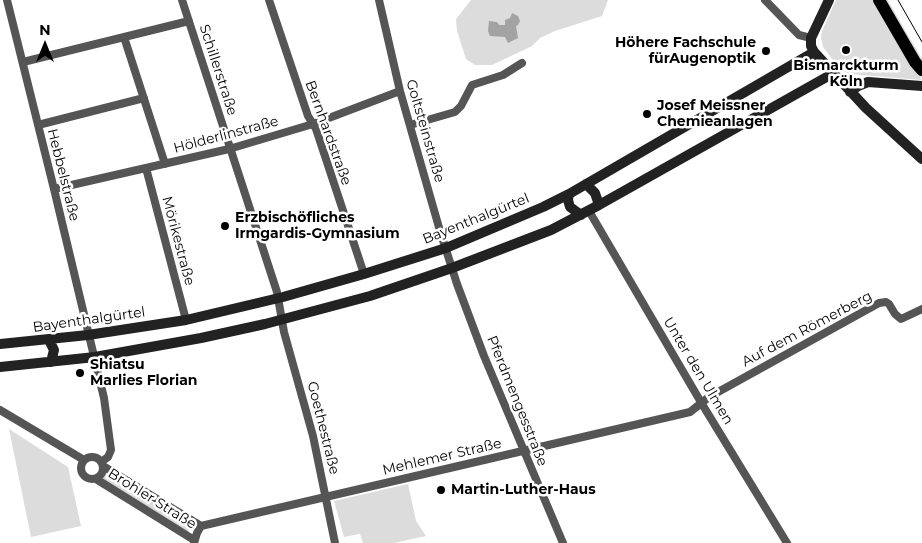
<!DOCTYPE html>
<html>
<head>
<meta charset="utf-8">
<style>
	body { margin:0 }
	#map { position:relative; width:922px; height:543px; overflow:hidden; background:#fff; font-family:Montserrat,sans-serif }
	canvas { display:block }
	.north { position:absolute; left:20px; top:20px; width:50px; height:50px; -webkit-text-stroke:4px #fff; paint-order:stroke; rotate:0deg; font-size:14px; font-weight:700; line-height:20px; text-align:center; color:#000 }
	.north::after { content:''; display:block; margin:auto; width:18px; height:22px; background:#000; clip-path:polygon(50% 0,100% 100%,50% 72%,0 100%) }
</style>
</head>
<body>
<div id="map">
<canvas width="922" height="543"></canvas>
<div class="north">N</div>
</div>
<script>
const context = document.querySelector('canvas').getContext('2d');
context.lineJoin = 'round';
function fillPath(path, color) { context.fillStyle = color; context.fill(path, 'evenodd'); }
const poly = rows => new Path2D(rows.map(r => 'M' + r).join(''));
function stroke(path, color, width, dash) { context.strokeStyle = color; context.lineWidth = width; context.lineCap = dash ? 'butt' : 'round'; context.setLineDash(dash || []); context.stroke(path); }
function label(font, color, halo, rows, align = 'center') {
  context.font = font + ' Montserrat,sans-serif'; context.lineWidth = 5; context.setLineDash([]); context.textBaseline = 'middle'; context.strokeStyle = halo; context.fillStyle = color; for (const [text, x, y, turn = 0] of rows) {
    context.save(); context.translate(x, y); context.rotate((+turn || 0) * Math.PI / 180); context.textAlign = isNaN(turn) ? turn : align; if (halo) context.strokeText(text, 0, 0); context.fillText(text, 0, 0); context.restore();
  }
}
const green = poly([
	[471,0,608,0,602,16,555,31,540,38,532,46,492,65,475,65,466,59,457,31,456,19],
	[836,0,874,0,922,80,849,74,839,68,823,47,821,37,822,31],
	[9,429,68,467,81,526,31,537],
	[105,473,191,526,190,530,185,532,101,478],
	[408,484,416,521,426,536,394,543,363,543,360,534,344,537,334,501]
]);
const water = poly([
	[512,13,518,16,520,21,518,25,516,26,518,38,508,43,505,37,490,36,488,31,489,21,497,22,499,25,505,25,505,20,510,18]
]);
const minor = poly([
	[7,0,54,189,104,398,111,450,108,457,101,462],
	[182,0,277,292,284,332,313,436,335,543],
	[269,0,308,116,316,129,364,274],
	[379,0,400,91,440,231,457,284,484,356,563,543],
	[765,0,799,35,811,38],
	[124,37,165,164],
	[23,62,189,21],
	[38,125,144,98],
	[410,125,455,112,461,106,472,85,503,75,522,63],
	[146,168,186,320],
	[54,189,229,149,313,124,400,91],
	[589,211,702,404,787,543],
	[0,410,84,460],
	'81 468a11 11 0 1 1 22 0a11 11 0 1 1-22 0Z',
	[103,466,201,526],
	[96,479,194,540],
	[194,543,197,533,201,526,690,412,709,397,879,303,886,302,889,304,895,314,901,319,922,309]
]);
const secondary = poly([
	[829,0,811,38,811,46,814,52,866,108,922,159],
	[850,92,858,86,868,82,922,86],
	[586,184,595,193,599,205],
	[569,194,568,200,570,207,581,215],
	[49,340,54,350,51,362],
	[0,344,88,335,186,320,283,297,364,274,446,248,543,207,569,194,814,52],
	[0,367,95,357,201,338,265,324,370,296,452,268,551,230,599,205,832,74]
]);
const primary = poly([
	[879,0,915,62,922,70]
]);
const tram = poly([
	[898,0,922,42]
]);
const markers = [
	[846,50,5,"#000"],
	[766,51,5,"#000"],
	[647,114,5,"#000"],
	[225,226,5,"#000"],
	[80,373,5,"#000"],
	[441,490,5,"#000"]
];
const poiNames = [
	["Höhere Fachschule",756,43,"right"],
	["fürAugenoptik",756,59,"right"],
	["Bismarckturm",846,66,"center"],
	["Köln",846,82,"center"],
	["Josef Meissner",657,106],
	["Chemieanlagen",657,122],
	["Erzbischöfliches",235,218],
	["Irmgardis-Gymnasium",235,234],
	["Shiatsu",90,365],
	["Marlies Florian",90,381],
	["Martin-Luther-Haus",451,490]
];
const streetNames = [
	["Schillerstraße",218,70,72],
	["Goltsteinstraße",425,131,74],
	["Bernhardstraße",328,133,70],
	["Hölderlinstraße",226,135,-15],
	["Hebbelstraße",63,175,76],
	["Bayenthalgürtel",476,219,-22],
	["Mörikestraße",178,241,75],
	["Bayenthalgürtel",89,320,-8],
	["Auf dem Römerberg",807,329,-28],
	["Unter den Ulmen",698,371,59],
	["Pferdmengesstraße",517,401,68],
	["Goethestraße",323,428,76],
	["Mehlemer Straße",442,457,-13],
	["Brohler Straße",152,499,32]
];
fillPath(green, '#dcdcdc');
fillPath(water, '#a3a3a3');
stroke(primary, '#dbdbdb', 15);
stroke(minor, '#555', 8);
stroke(secondary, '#222', 10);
stroke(primary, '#000', 12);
stroke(tram, '#000', 1);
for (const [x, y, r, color] of markers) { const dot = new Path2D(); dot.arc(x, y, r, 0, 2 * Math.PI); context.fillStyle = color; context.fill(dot); stroke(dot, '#fff', 2); }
label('bold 14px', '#000', '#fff', poiNames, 'left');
label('14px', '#000', '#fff', streetNames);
</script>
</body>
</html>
